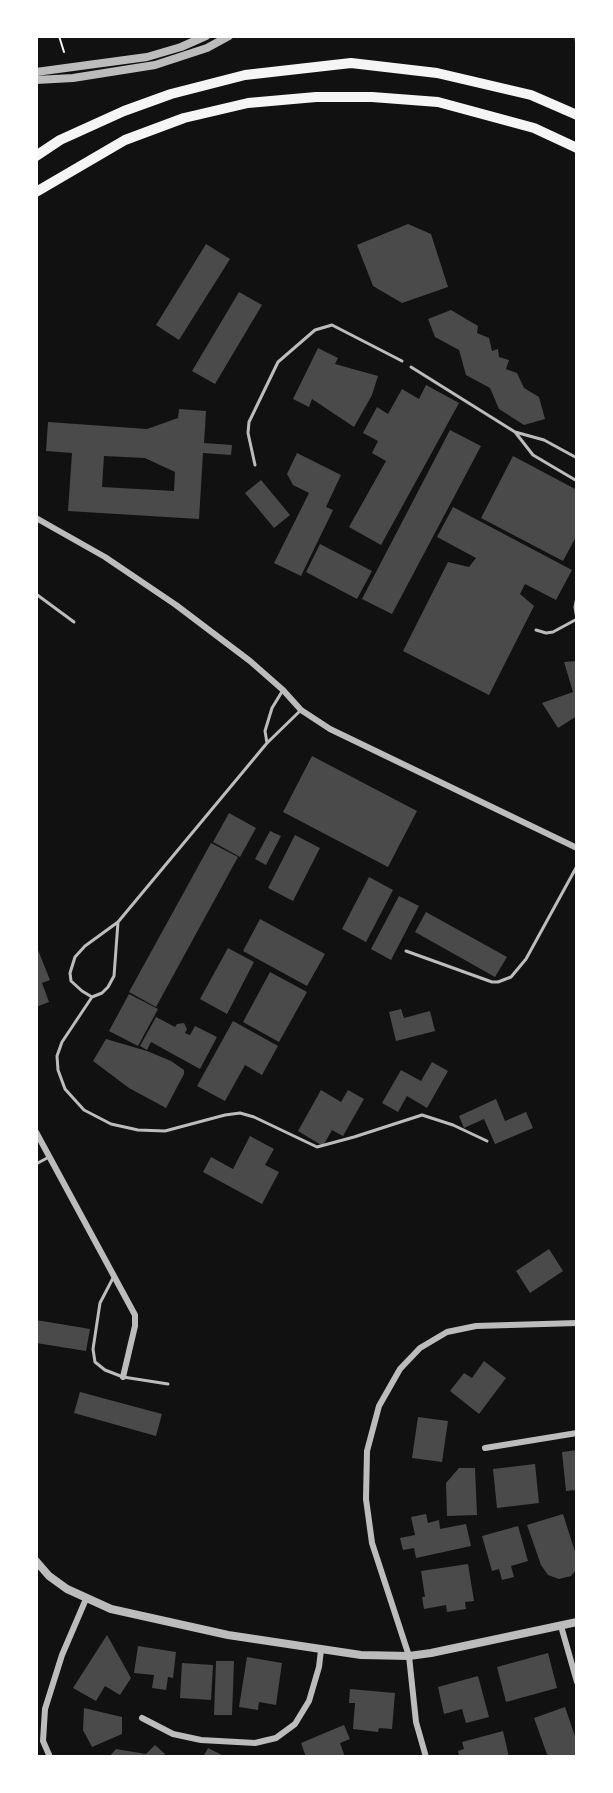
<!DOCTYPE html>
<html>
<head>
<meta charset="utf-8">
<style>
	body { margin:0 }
	#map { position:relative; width:613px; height:1793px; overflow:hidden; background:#111; font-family:Quicksand,sans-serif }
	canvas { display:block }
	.frame { position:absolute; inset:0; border:38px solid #fff; pointer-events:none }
</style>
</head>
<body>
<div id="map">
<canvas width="613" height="1793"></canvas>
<div class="frame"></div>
</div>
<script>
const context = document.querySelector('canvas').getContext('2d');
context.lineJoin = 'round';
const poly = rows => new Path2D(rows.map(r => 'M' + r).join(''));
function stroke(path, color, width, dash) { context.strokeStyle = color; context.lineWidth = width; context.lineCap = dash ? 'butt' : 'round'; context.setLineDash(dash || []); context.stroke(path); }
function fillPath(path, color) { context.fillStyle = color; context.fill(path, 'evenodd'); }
const stream = poly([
	[574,36,577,41]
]);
const building = poly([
	[408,224,431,234,448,287,402,303,373,286,357,245],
	[206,244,230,259,179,340,156,325],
	[239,292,262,305,215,384,192,371],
	[451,310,478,326,477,333,489,338,492,351,498,349,499,357,509,360,506,369,517,373,524,388,539,397,545,419,524,425,499,409,490,388,466,375,459,350,435,337,428,319],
	[318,348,338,358,335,364,378,376,372,395,354,427,312,399,309,407,293,399],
	[426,385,459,403,381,545,349,527,386,461,372,453,378,441,363,433,377,407,388,414,402,389,419,399],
	[179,409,206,411,204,443,232,445,231,455,203,453,199,519,68,511,72,453,46,451,48,422,147,429,178,418],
	[104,456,145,458,175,472,174,491,102,487],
	[450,430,481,446,392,614,362,599],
	[297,453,341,475,326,507,333,510,301,576,274,563,309,493,293,485,287,474],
	[513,456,577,490,577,535,563,561,481,518],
	[261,480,290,515,274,528,245,493],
	[453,507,572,570,556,600,525,584,520,594,534,606,489,695,403,651,448,562,469,567,476,558,437,537],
	[320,544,372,571,357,599,306,572],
	[577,661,577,716,558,728,542,703,573,692,564,662],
	[312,756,417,811,388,867,283,812],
	[229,813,256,828,240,857,213,842],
	[270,831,281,836,266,865,255,859],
	[295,835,320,848,293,901,268,888],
	[211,843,238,857,156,1007,129,992],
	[369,877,393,890,366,942,342,929],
	[399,896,419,906,391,960,371,949],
	[426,912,507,957,495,977,415,932],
	[260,919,325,954,307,986,243,951],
	[228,948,254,962,227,1014,200,999],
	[36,950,38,950,50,980,42,983,49,1002,36,1007],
	[270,972,307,992,279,1042,243,1022],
	[129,994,158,1009,138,1046,109,1031],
	[401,1009,404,1018,430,1011,435,1031,396,1041,389,1012],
	[156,1017,175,1027,177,1024,184,1023,187,1029,185,1033,190,1035,195,1026,217,1037,200,1069,151,1042,147,1050,140,1046],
	[233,1021,278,1046,262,1075,245,1065,225,1101,197,1086],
	[106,1039,147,1051,171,1061,184,1070,184,1074,166,1108,129,1088,93,1061],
	[432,1062,448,1071,427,1108,407,1096,398,1112,382,1103,401,1070,421,1081],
	[321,1090,341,1102,348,1090,364,1099,343,1136,332,1130,323,1146,298,1131],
	[496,1099,505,1121,526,1112,533,1128,495,1144,484,1119,464,1128,459,1116],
	[250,1136,274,1149,265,1165,279,1172,262,1204,203,1172,211,1157,233,1169],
	[549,1249,563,1271,530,1293,516,1271],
	[36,1320,90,1329,86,1351,36,1343],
	[484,1361,506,1378,479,1414,450,1391,464,1373,472,1378],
	[80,1392,162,1414,156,1436,74,1413],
	[418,1417,448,1421,442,1462,412,1458],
	[577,1450,577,1490,566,1491,562,1452],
	[535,1464,539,1503,497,1508,493,1469],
	[459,1468,475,1468,477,1515,447,1516,446,1483],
	[426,1514,428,1523,439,1520,440,1529,466,1524,471,1546,416,1558,414,1548,403,1550,400,1538,415,1535,411,1517],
	[563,1514,577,1558,577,1569,571,1576,559,1579,548,1575,541,1565,527,1525],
	[518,1526,528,1561,511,1566,514,1577,502,1580,499,1569,492,1571,482,1536],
	[468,1564,474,1601,465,1602,466,1609,447,1612,446,1605,424,1609,422,1597,425,1597,421,1571],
	[107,1635,131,1678,120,1695,105,1686,96,1701,73,1688],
	[138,1646,176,1652,173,1678,168,1677,166,1690,152,1688,154,1675,134,1673],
	[548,1653,557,1688,506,1702,497,1667],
	[247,1657,282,1663,276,1705,259,1702,258,1710,239,1707],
	[216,1661,234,1661,232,1715,214,1715],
	[182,1663,213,1665,211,1700,180,1698],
	[478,1676,489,1717,466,1723,462,1709,444,1714,438,1687],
	[350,1689,395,1693,392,1729,379,1728,378,1732,353,1729,355,1703,349,1703],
	[565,1707,577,1742,577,1755,548,1757,534,1718],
	[84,1708,122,1717,122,1734,92,1747,83,1730],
	[344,1725,350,1739,340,1743,345,1757,306,1757,301,1743],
	[503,1731,509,1757,459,1757,458,1751,464,1749,462,1742],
	[155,1745,165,1754,162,1757,109,1757,116,1749,146,1754],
	[208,1748,222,1755,221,1757,203,1757]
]);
const path = poly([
	[59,36,64,52]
]);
const service = poly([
	[411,367,515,432],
	[577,458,544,440,515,432,533,455,577,481],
	[255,465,248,433,249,422,278,362,315,330,332,325,402,361],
	[36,594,74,622],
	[577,597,575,607,577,619],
	[536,630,546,633,553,632,577,619],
	[267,743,265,731,272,708,283,690],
	[118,922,114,976,108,987,102,993,92,997,62,1042,57,1056,58,1070,65,1089,84,1110,111,1124,138,1130,165,1131,225,1115,240,1113,254,1117,317,1147,354,1137,422,1115,453,1125,487,1141],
	[406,951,492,982,498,982,511,977,526,959,577,866],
	[92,997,82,991,71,981,70,973,75,957,85,946,118,922,267,743,301,710],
	[36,1164,49,1157],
	[113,1278,100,1303,93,1349,95,1362,105,1370,123,1377,168,1384]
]);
const minor = poly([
	[36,518,105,557,176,605,250,661,283,690,301,710,330,729,577,848],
	[36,1132,135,1315,135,1326,123,1377],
	[485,1448,577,1433],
	[561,1626,577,1682],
	[142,1718,173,1734,201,1740,255,1743,276,1738,295,1724,309,1701,319,1667,321,1650],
	[50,1757,43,1741,45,1709,62,1655,86,1599],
	[426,1757,416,1722,409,1656,372,1543,366,1499,367,1451,379,1406,400,1369,420,1348,447,1332,476,1326,577,1323]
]);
const tertiary = poly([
	[36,72,147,57,181,47,206,36],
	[36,80,73,78,155,65,207,48,229,36],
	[36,1561,49,1576,67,1589,111,1609,228,1635,361,1655,409,1656,431,1653,577,1622]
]);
const motorway = poly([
	[36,156,60,140,124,111,171,94,245,75,351,63,437,73,531,95,577,115],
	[36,192,125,140,184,118,248,103,316,97,372,97,438,102,534,128,577,148]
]);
stroke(stream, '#333', 4.5);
fillPath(building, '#4a4a4a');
stroke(path, '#f5f5f5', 2);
stroke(service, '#bcbcbc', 3);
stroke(minor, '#bcbcbc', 6);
stroke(tertiary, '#bcbcbc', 8);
stroke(motorway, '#f5f5f5', 10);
</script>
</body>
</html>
